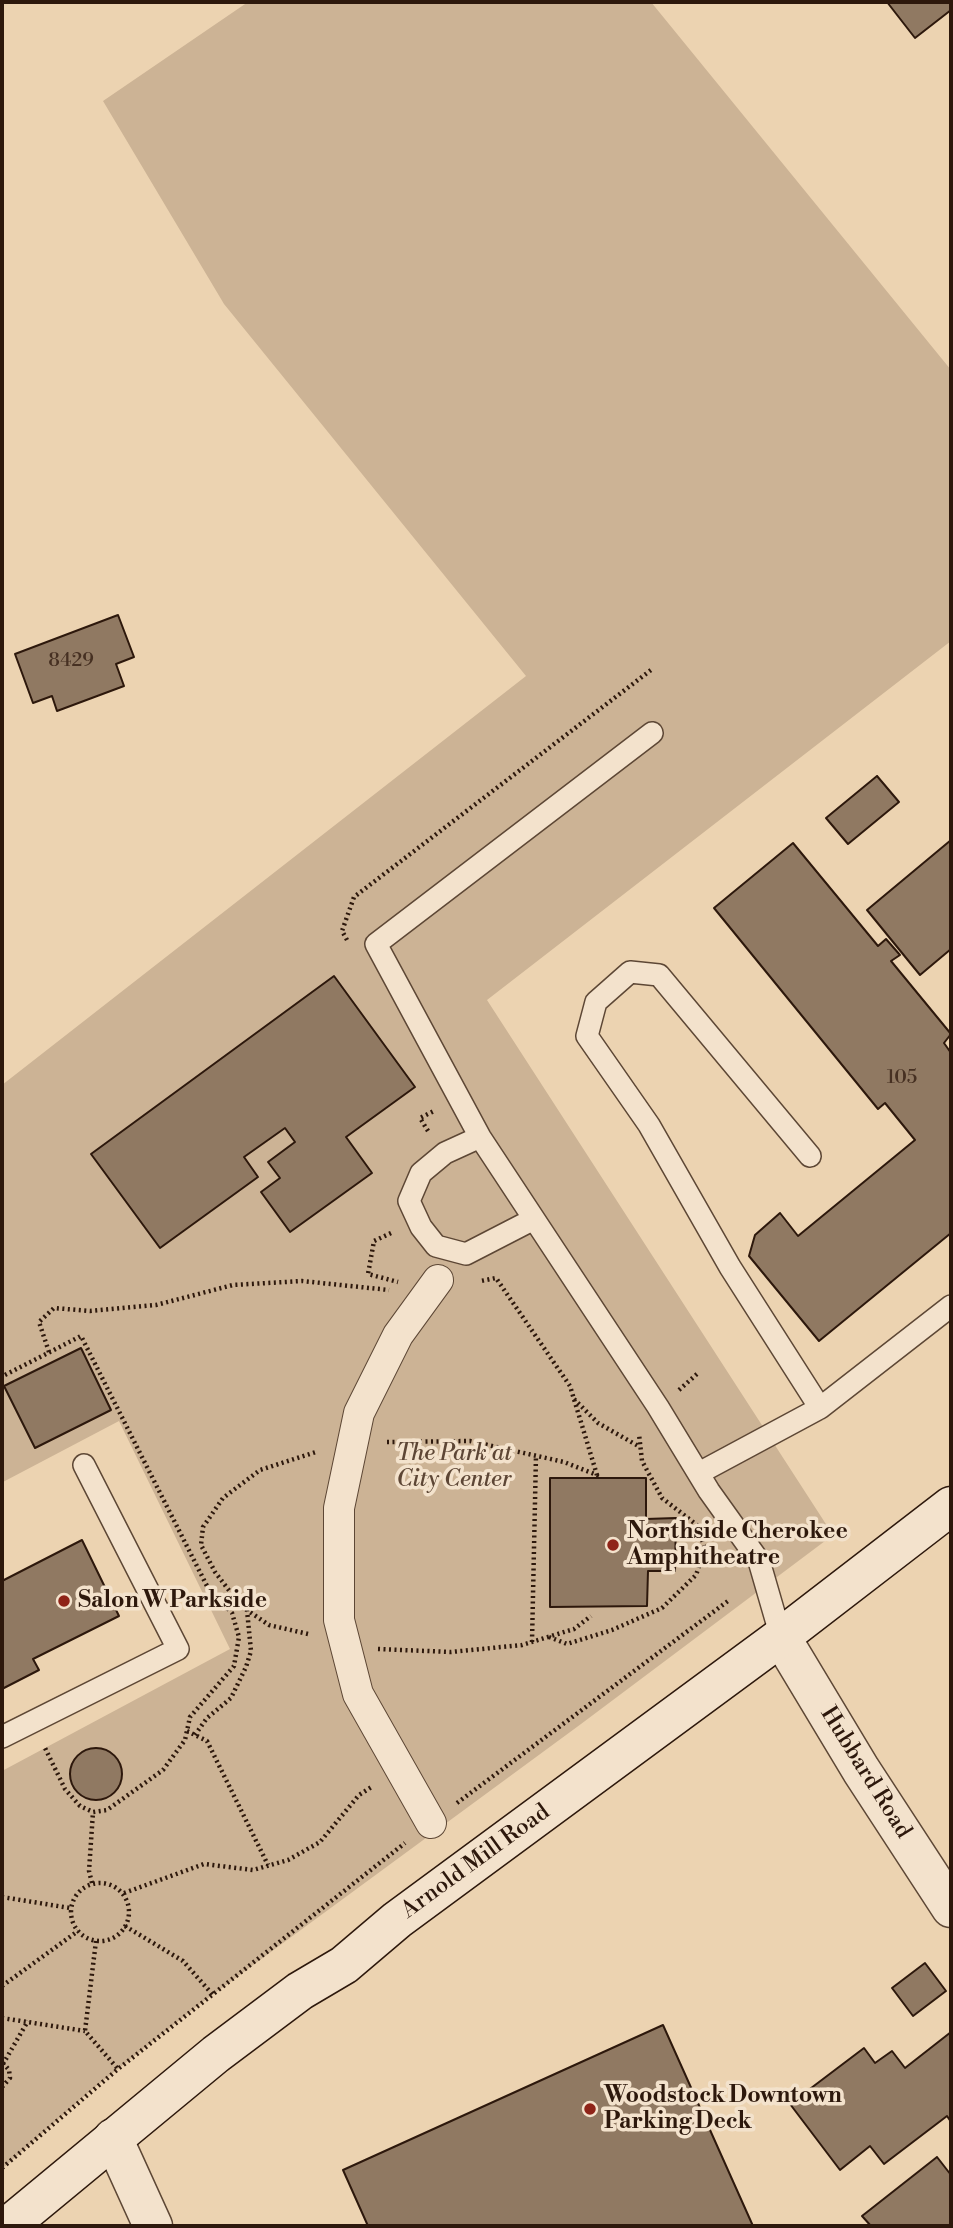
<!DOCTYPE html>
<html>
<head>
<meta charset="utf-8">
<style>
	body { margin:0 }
	#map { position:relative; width:953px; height:2228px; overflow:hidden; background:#ecd3b1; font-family:"Libre Bodoni",serif }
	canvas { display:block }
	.frame { position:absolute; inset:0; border:4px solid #2d180c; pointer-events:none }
</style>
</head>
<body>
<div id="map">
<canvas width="953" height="2228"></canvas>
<div class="frame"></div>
</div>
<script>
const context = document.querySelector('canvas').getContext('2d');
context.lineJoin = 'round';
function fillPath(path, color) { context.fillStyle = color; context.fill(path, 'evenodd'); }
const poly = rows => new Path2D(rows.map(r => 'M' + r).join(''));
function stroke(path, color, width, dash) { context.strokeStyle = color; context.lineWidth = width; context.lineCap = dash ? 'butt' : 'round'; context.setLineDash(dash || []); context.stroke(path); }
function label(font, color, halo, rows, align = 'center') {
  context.font = font + ' "Libre Bodoni",serif'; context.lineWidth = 7; context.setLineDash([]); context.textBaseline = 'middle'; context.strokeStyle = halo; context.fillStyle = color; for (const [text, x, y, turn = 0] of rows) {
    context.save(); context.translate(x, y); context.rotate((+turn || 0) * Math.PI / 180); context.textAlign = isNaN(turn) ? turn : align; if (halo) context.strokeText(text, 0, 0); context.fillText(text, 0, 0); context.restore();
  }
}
const green = poly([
	[248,2,651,2,951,370,951,641,487,1000,833,1535,581,1724,196,2007,89,2092,2,2169,2,1771,230,1649,119,1421,3,1482,2,1085,526,676,224,304,103,101]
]);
const building = poly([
	[887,2,951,2,951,10,915,38,887,2],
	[118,615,134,657,116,664,124,686,57,711,52,696,33,703,15,654,118,615],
	[877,776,899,802,848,844,826,818,877,776],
	[951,840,951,949,920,975,867,910,951,840],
	[793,843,878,946,886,939,900,955,891,961,951,1034,944,1043,951,1053,951,1233,819,1341,749,1256,755,1235,780,1213,798,1236,915,1140,885,1103,878,1109,714,908,793,843],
	[334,976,415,1087,346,1137,372,1173,290,1232,261,1192,280,1178,268,1162,295,1142,285,1128,244,1157,258,1177,160,1248,91,1154,334,976],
	[81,1348,111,1410,35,1448,4,1386,81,1348],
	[550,1478,646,1478,646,1519,676,1518,675,1571,648,1571,647,1606,550,1607,550,1478],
	[82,1540,119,1616,33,1659,39,1670,2,1689,2,1581,82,1540],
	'70 1774a26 26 0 1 1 52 0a26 26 0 1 1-52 0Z',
	[925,1963,946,1991,913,2016,892,1988,925,1963],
	[663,2025,753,2226,368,2226,343,2170,663,2025],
	[951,2032,951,2122,947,2116,884,2164,870,2146,840,2170,790,2104,864,2048,875,2063,892,2051,905,2068,951,2032],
	[937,2157,951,2175,951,2226,871,2226,862,2216,937,2157]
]);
const path = poly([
	[347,940,342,931,354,897,651,670],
	[428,1131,420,1118,434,1111],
	[391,1233,374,1241,368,1274,398,1282],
	[49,1352,39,1322,54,1308,90,1311,156,1305,233,1285,302,1281,389,1290],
	[5,1375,81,1336,208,1588,232,1613,239,1637,234,1666,190,1717,185,1740,163,1770,107,1810,93,1812,80,1806,65,1789,45,1748],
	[679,1390,697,1374],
	[574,1399,598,1423,640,1447],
	[387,1442,470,1441,564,1462,597,1475,570,1386,496,1278,481,1281],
	[308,1634,269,1625,241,1606,215,1572,201,1545,203,1527,223,1498,260,1470,316,1452],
	[549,1637,567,1644,612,1630,662,1608,696,1575,705,1549,697,1525,662,1498,642,1461,639,1434],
	[532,1642,536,1455],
	[378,1649,451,1652,522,1645,574,1629,591,1616],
	[187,1731,207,1741,268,1865],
	[195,1735,207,1718,231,1698,246,1667,251,1651,247,1610],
	[457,1803,728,1601],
	'71 1912a29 29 0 1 1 58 0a29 29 0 1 1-58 0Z',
	[92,1883,89,1871,93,1812],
	[124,1893,204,1864,253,1870,288,1860,320,1842,359,1795,373,1786],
	[2,1897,70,1908],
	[125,1926,183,1961,213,1995],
	[96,1941,85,2031,118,2069],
	[2,1986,78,1931],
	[2,2018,85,2031],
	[3,2064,28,2021],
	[2,2087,10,2078,9,2070,3,2063],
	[2,2168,118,2069,405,1843]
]);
const service = poly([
	[652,733,376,944,480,1137,658,1407,709,1491,759,1561,781,1637],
	[480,1137,445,1153,421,1173,409,1201,421,1227,436,1246,466,1254,532,1220],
	[820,1408,951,1306],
	[699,1473,820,1408,730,1267,649,1125,587,1036,596,1002,630,972,659,975,810,1156],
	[2,1737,178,1649,84,1465]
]);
const pedestrian = poly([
	[431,1823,358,1694,339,1620,339,1508,359,1413,398,1335,438,1280]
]);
const minor = poly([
	[781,1637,861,1770,951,1908],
	[113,2138,153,2226]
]);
const secondary = poly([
	[8,2226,216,2054,300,1991,344,1965,397,1920,781,1637,951,1506]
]);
const markers = [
	[613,1545,7,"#8f2418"],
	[64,1601,7,"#8f2418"],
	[590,2109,7,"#8f2418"]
];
const numberNames = [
	["8429",71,661],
	["105",902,1078]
];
const parkNames = [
	["The Park at",454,1454],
	["City Center",454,1480]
];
const poiNames = [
	["Northside Cherokee",627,1532],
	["Amphitheatre",627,1558],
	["Salon W Parkside",78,1601],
	["Woodstock Downtown",604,2096],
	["Parking Deck",604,2122]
];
const streetNames = [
	["Hubbard Road",865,1773,58],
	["Arnold Mill Road",476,1862,-36]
];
fillPath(green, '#ccb395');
fillPath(building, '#907962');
stroke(building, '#2d180c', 2);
stroke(service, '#5d4735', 24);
stroke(pedestrian, '#5d4735', 32);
stroke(minor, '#5d4735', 41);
stroke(secondary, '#2d180c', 41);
stroke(path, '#2d180c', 4.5, [2, 3.5]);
stroke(service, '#f3e2cc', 21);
stroke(pedestrian, '#f3e2cc', 30);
stroke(minor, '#f3e2cc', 38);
stroke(secondary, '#f3e2cc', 38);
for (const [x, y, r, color] of markers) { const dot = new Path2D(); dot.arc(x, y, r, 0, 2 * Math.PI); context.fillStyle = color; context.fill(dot); stroke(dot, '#f3e2cc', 2.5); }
label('19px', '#463022', null, numberNames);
label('italic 23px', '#5d4635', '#f3e2cc', parkNames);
label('bold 23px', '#2d180c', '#f3e2cc', poiNames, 'left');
label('23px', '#2d180c', '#f3e2cc', streetNames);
</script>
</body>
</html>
